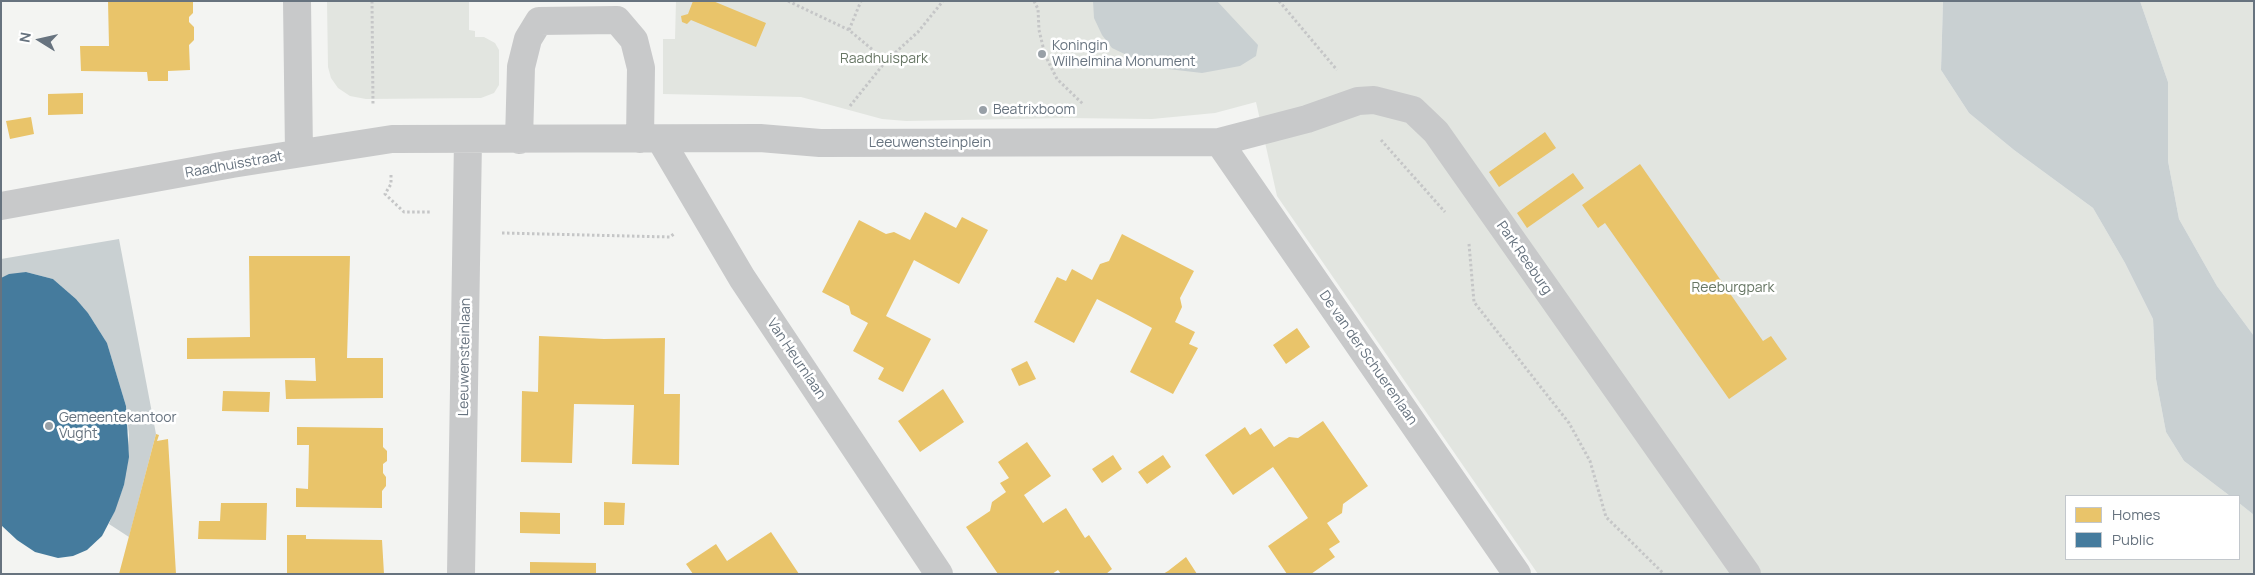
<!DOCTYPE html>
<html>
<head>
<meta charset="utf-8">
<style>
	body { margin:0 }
	#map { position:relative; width:2255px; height:575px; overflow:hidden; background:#f3f4f2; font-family:Manrope,sans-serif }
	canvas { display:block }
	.frame { position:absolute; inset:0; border:2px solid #67737f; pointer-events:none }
	.legend { position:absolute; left:2065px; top:495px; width:175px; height:65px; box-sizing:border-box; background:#fff; border:1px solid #c2c7cc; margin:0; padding:6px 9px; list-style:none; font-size:15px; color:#67737f }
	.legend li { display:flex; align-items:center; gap:10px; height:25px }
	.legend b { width:25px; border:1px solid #c2c7cc }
	.north { position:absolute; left:15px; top:15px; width:50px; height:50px; -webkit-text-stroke:4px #fff; paint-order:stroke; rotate:280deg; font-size:14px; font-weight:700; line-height:20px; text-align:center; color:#67737f }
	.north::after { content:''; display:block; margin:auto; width:18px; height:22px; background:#67737f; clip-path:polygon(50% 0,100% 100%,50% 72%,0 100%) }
</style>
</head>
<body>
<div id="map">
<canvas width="2255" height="575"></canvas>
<div class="frame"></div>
<ul class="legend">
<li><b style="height:14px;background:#e9c46a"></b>Homes</li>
<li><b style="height:14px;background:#457b9d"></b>Public</li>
</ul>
<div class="north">N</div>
</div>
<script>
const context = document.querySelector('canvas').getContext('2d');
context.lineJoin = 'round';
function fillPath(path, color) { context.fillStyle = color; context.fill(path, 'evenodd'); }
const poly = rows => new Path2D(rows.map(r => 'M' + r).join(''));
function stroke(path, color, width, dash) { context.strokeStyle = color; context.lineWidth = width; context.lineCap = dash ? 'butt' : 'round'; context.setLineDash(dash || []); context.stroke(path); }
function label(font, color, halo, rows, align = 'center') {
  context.font = font + ' Manrope,sans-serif'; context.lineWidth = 5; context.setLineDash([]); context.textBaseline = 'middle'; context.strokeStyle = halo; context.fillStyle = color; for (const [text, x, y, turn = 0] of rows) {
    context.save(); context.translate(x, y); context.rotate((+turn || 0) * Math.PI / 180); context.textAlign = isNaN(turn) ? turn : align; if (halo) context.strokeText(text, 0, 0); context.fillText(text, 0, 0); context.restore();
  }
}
const green = poly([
	[327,1,469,1,469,30,475,31,475,37,484,37,495,43,499,50,499,85,494,93,481,98,366,99,350,96,338,88,331,78,328,67],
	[676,1,1943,1,1941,70,1969,113,2014,150,2093,208,2125,263,2153,319,2156,379,2166,432,2184,461,2230,496,2066,496,2066,559,2239,559,2239,503,2254,515,2254,574,1538,574,1277,196,1256,102,1215,113,1152,119,1065,118,906,121,882,119,801,97,663,94,663,39,675,39],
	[2140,1,2254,1,2254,336,2217,286,2179,219,2168,161,2168,82]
]);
const water = poly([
	[1093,1,1217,1,1258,45,1256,56,1240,66,1202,73,1168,69,1135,59,1112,48,1102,35,1094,18],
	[1943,1,2140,1,2168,82,2168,161,2179,219,2217,286,2254,336,2254,515,2239,503,2239,496,2230,496,2184,461,2166,432,2156,379,2153,319,2125,263,2093,208,2014,150,1969,113,1941,70],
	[119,239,156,434,129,537,109,524,124,485,129,435,126,406,107,343,88,313,76,299,53,279,26,272,1,279,1,259]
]);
const homes = poly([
	[108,1,193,1,193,13,189,17,189,22,194,27,194,40,189,45,190,70,168,71,168,81,148,81,147,72,81,71,80,46,109,46],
	[693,1,713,1,766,23,756,47,691,20,687,24,682,22,681,16,688,14],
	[83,93,83,114,48,115,48,94],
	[31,117,34,134,10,139,6,121],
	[1545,132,1556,148,1499,187,1489,172],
	[1640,164,1763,341,1771,336,1787,359,1729,399,1605,223,1598,228,1582,205],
	[1573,173,1584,188,1527,228,1517,213],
	[925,212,956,228,962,217,988,230,959,284,914,260,886,316,931,339,903,392,878,379,884,368,853,351,868,323,851,314,849,306,822,292,859,220,886,234,894,232,910,240],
	[1122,234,1194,271,1180,298,1182,307,1175,322,1195,332,1189,344,1198,348,1173,394,1130,372,1152,328,1128,315,1097,299,1074,343,1034,322,1057,277,1066,281,1072,269,1092,280,1100,264,1109,261],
	[249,256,350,256,347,358,383,358,383,398,286,399,285,380,316,381,315,358,187,359,187,338,250,337],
	[1297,328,1310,347,1286,364,1273,345],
	[539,336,604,339,665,338,664,394,680,394,679,465,632,464,634,405,574,404,572,463,521,462,522,391,538,392],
	[1027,361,1036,379,1019,386,1011,369],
	[943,389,964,422,920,452,898,421],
	[223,391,270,392,269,412,222,411],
	[1323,421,1368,486,1343,504,1342,513,1327,523,1340,542,1329,549,1335,557,1311,574,1287,574,1268,546,1308,518,1291,493,1273,467,1233,495,1205,455,1245,427,1250,435,1261,428,1274,447,1289,437,1298,438],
	[297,427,383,428,383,447,387,451,387,461,383,464,383,473,386,477,386,486,382,491,382,508,296,507,296,488,308,489,309,445,297,445],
	[156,434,159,435,157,441,168,439,176,574,119,574],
	[1027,442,1051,476,1024,495,1043,523,1066,508,1085,538,1089,535,1112,569,1106,574,1061,574,1058,570,1052,574,998,574,966,527,990,511,992,502,1006,492,1000,483,1009,478,998,462],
	[1113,455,1122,469,1102,483,1092,469],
	[1163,455,1171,467,1147,484,1138,472],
	[604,502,625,503,624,525,604,525],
	[221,503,267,503,266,540,198,539,199,521,220,521],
	[520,512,560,513,560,534,520,533],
	[771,532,799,574,693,574,686,564,716,544,727,561],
	[287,535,306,535,306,539,382,540,384,574,287,574],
	[1186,557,1197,574,1163,574,1168,571],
	[530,562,596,563,596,574,530,574]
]);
const public = poly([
	[26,272,53,279,76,299,88,313,107,343,126,406,129,457,124,485,115,511,102,536,87,550,73,556,58,558,35,552,17,540,1,525,1,278,9,274]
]);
const path = poly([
	[372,1,373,106],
	[788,1,849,30,886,61],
	[1034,1,1038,9,1039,30,1045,55,1057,79,1084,105],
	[1279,1,1337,70],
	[849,30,861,1],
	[850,106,886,61,918,32,943,1],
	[1381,140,1445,212],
	[391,175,391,184,385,194,404,212,430,212],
	[502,233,670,237,675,233],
	[1469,244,1474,302,1569,423,1590,461,1606,517,1664,574]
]);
const street = poly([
	[297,1,299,153],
	[660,139,742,278,939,574],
	[519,140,521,67,528,39,539,21,617,20,634,40,641,68,640,139],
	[1219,142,1517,574],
	[1,206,232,164,392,139,760,138,820,143,1219,142,1307,119,1358,101,1374,100,1413,110,1436,132,1747,574],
	[461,574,468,140]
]);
const markers = [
	[1042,54,5,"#98a0a7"],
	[983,110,5,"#98a0a7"],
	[49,426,5,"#98a0a7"]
];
const poiNames = [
	["Koningin",1052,46],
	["Wilhelmina Monument",1052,62],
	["Beatrixboom",993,110],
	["Gemeentekantoor",59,418],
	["Vught",59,434]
];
const parkNames = [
	["Raadhuispark",884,59],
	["Reeburgpark",1733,288]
];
const streetNames = [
	["Leeuwensteinplein",930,143],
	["Raadhuisstraat",234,165,-10],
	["Park Reeburg",1524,258,55],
	["Leeuwensteinlaan",465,357,-89],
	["De van der Schuerenlaan",1368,358,55],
	["Van Heurnlaan",796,359,56]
];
fillPath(green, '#e2e5e0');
fillPath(water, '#c9d0d2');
fillPath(homes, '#e9c46a');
fillPath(public, '#457b9d');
stroke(path, '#c5c6c7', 3, [2.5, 2.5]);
stroke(street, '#c8c9ca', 28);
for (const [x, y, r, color] of markers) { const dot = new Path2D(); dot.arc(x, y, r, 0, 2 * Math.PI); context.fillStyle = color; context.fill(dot); stroke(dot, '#fff', 2); }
label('14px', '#67737f', '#fff', poiNames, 'left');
label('14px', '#687765', '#fff', parkNames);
label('14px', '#67737f', '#fff', streetNames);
</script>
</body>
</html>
